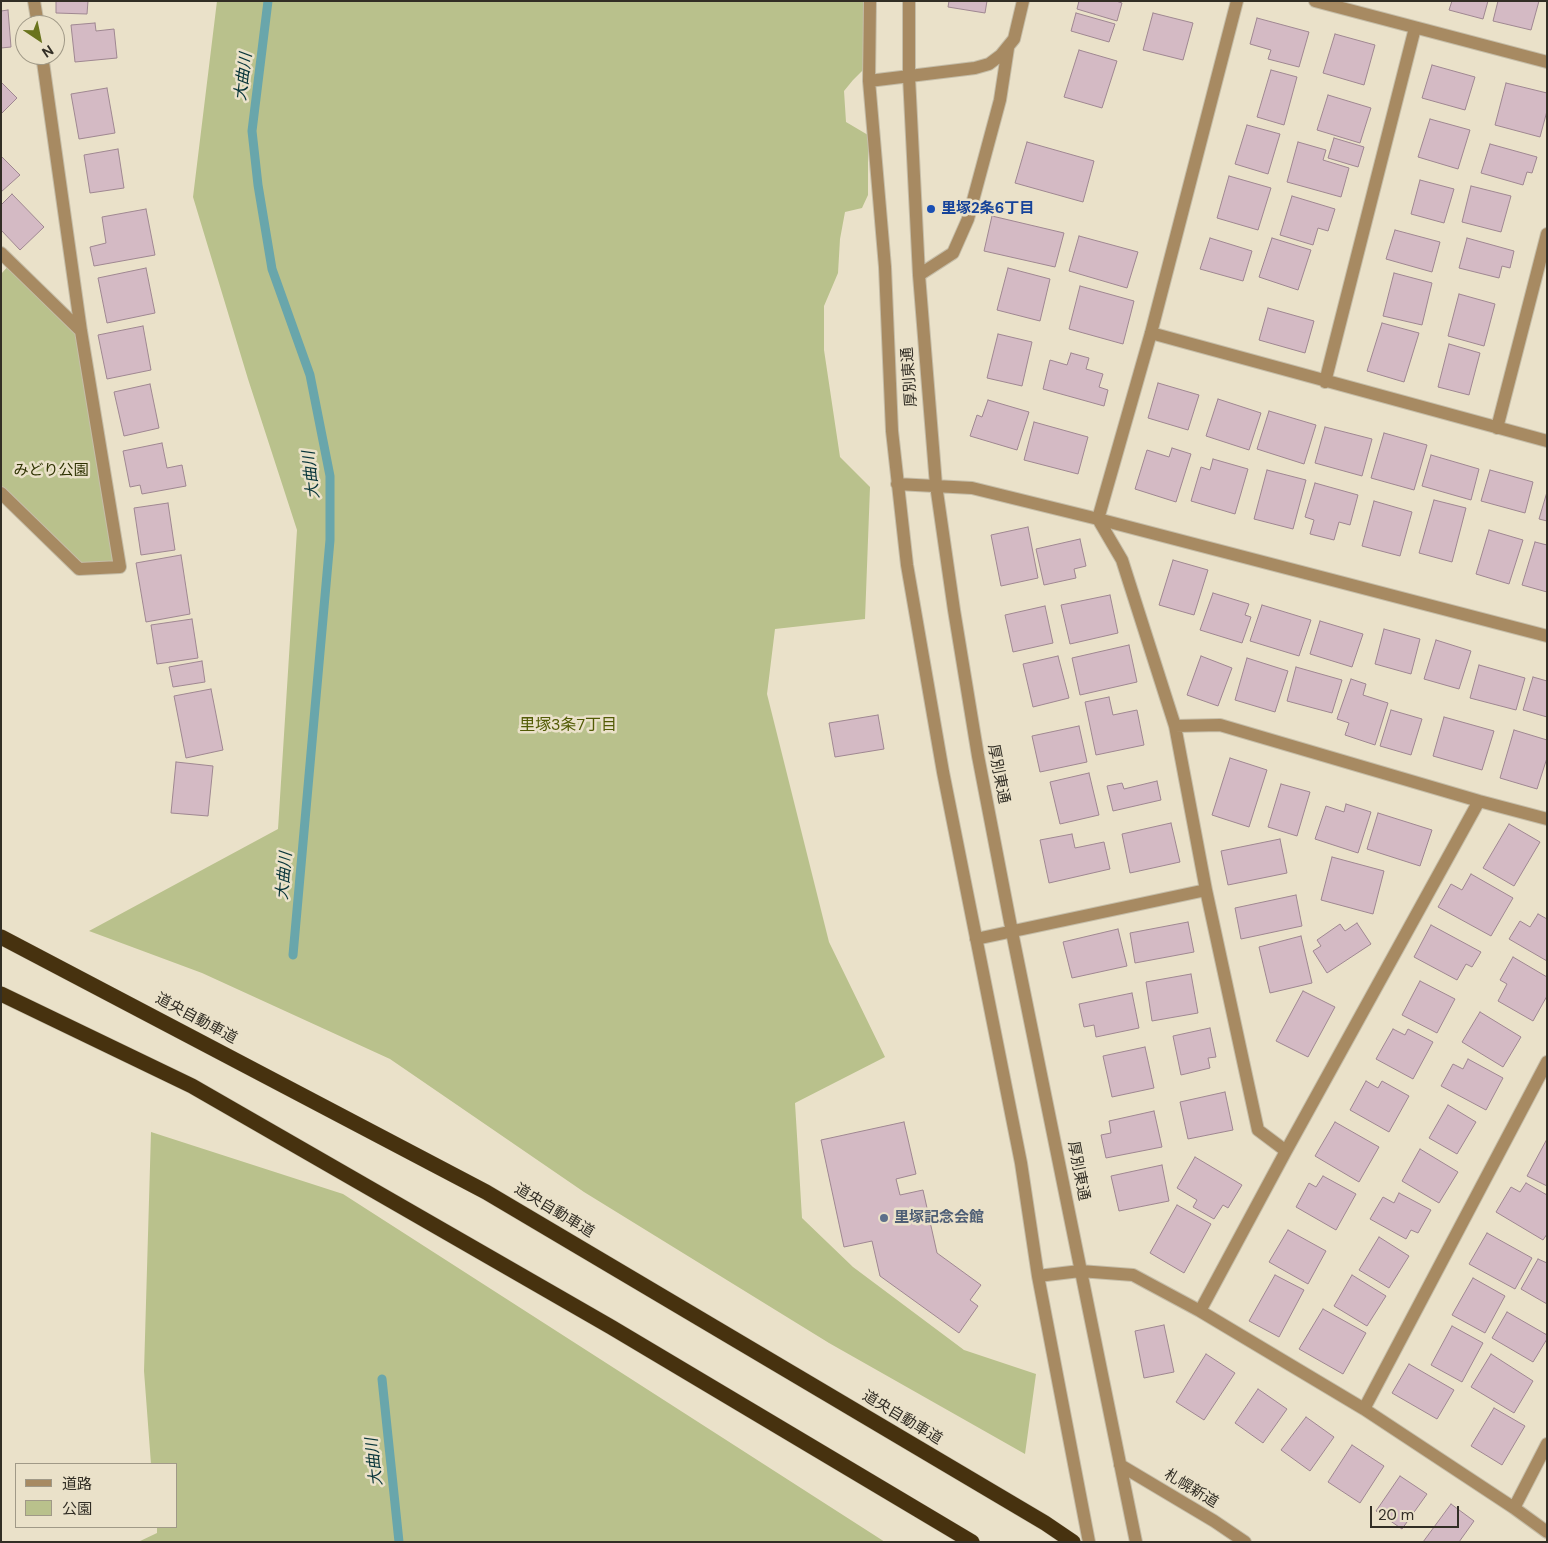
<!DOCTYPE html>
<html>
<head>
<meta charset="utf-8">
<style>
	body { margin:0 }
	#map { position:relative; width:1548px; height:1543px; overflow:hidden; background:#eae1c9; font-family:"DM Sans","Noto Sans JP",sans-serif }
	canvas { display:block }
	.frame { position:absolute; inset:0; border:2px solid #322e25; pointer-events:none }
	.legend { position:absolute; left:15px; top:1463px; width:162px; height:65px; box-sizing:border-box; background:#eae1c9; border:1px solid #a09987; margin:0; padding:6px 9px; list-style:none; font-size:15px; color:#322e25 }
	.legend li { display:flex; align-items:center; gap:10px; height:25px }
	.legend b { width:25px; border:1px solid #a09987 }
	.north { position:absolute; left:15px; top:15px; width:50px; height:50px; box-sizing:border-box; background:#eae1c9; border:1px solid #a09987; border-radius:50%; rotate:146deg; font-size:14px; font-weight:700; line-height:20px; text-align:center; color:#322e25 }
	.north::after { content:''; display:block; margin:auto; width:18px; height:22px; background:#6a741e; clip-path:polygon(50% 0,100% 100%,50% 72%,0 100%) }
	.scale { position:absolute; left:1370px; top:1506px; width:89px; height:22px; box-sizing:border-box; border:2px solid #322e25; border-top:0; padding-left:6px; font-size:15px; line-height:18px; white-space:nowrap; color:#322e25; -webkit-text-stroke:4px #eae1c9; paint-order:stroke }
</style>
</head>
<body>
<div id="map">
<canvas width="1548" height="1543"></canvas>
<div class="frame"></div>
<ul class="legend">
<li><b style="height:6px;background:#a78a62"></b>道路</li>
<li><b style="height:14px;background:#b9c18c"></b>公園</li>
</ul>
<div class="north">N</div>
<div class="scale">20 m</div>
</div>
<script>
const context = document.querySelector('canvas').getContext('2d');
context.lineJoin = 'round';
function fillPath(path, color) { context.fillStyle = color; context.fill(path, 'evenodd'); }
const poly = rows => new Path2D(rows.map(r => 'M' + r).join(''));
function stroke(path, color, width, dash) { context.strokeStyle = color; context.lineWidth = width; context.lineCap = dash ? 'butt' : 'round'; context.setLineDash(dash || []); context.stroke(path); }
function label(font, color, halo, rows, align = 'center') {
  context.font = font + ' "DM Sans","Noto Sans JP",sans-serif'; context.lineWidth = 5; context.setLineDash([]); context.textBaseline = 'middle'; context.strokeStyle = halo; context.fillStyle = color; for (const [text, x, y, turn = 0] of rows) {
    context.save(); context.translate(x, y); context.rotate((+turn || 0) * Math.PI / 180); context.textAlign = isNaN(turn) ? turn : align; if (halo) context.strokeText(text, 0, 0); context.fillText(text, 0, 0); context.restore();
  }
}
const green = poly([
	[217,1,864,1,864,69,853,80,844,91,846,122,868,135,868,195,862,208,845,212,840,239,838,273,824,306,824,350,840,457,870,487,865,619,775,629,767,694,829,942,885,1057,795,1103,802,1218,853,1267,964,1350,1036,1374,1025,1454,829,1343,584,1192,390,1059,202,973,89,931,278,829,297,530,248,379,193,197],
	[11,263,81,331,119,572,79,569,1,493,1,274],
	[151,1132,343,1194,885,1542,138,1542,157,1533,157,1527,176,1527,176,1464,151,1464,144,1371]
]);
const stream = poly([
	[268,1,252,131,258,185,272,269,310,375,330,476,330,540,293,955],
	[382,1379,399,1542]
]);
const building = poly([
	[56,1,88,1,87,14,56,13,56,1],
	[949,1,987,1,985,13,948,7,949,1],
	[1079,1,1116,1,1122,3,1117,21,1077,9,1079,1],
	[1452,1,1488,1,1483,19,1449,10,1452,1],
	[1498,1,1539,1,1531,30,1493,21,1498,1],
	[8,10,11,47,1,48,1,11,8,10],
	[1076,13,1115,24,1109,42,1071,31,1076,13],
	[1153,13,1193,23,1183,60,1143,50,1153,13],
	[1257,18,1309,32,1299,67,1268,59,1271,50,1250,44,1257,18],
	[95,23,96,31,114,29,117,58,75,62,71,25,95,23],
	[1335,34,1375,45,1364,85,1323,73,1335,34],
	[1079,50,1117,61,1102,108,1064,97,1079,50],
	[1432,65,1475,77,1465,110,1422,98,1432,65],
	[1271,70,1297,77,1284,125,1257,117,1271,70],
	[1,82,17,98,1,114,1,82],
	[1506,83,1547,93,1547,111,1540,137,1495,125,1506,83],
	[107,88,115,133,79,139,71,94,107,88],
	[1328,95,1371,108,1360,143,1317,130,1328,95],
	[1430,119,1470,130,1458,169,1418,157,1430,119],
	[1247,125,1280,134,1268,174,1235,164,1247,125],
	[1334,138,1364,147,1358,167,1328,158,1334,138],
	[1027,142,1094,161,1083,202,1015,183,1027,142],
	[1298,142,1326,150,1323,160,1349,168,1341,197,1287,182,1298,142],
	[1490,144,1537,157,1532,173,1527,172,1523,185,1481,173,1490,144],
	[118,149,124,188,90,193,84,155,118,149],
	[1,156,20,175,1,192,1,156],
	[1229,176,1271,188,1258,230,1217,218,1229,176],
	[1420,180,1454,189,1444,223,1411,214,1420,180],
	[1471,186,1511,196,1501,232,1462,222,1471,186],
	[12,194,44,227,20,250,1,230,1,205,12,194],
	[1292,196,1335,209,1328,231,1318,228,1313,245,1280,235,1292,196],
	[146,209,155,255,94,266,90,247,106,243,102,217,146,209],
	[992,216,1064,233,1055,267,984,251,992,216],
	[1395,230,1440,242,1432,272,1386,259,1395,230],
	[1079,236,1138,252,1127,288,1069,271,1079,236],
	[1210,238,1252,251,1243,281,1200,269,1210,238],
	[1272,238,1311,250,1298,290,1259,277,1272,238],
	[1467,238,1514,251,1510,268,1502,266,1499,278,1459,268,1467,238],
	[146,268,155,313,107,323,98,278,146,268],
	[1008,268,1050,279,1040,321,997,310,1008,268],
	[1394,273,1432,283,1422,325,1383,316,1394,273],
	[1080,286,1134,301,1123,344,1069,329,1080,286],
	[1459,294,1495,304,1484,346,1448,336,1459,294],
	[1268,308,1314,321,1305,353,1259,340,1268,308],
	[1382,323,1419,333,1404,382,1367,371,1382,323],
	[143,326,151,370,107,379,98,335,143,326],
	[998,334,1032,342,1022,386,987,378,998,334],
	[1449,344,1480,353,1469,395,1438,387,1449,344],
	[1071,353,1089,358,1086,369,1103,374,1099,387,1108,390,1104,406,1043,389,1050,360,1067,365,1071,353],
	[1158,383,1199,395,1188,430,1148,418,1158,383],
	[150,384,159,428,124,436,114,392,150,384],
	[1218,399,1261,413,1249,450,1206,436,1218,399],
	[988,400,1029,412,1017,450,970,436,977,415,982,417,988,400],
	[1269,411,1316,425,1304,464,1257,449,1269,411],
	[1034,422,1088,437,1078,474,1024,460,1034,422],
	[1325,427,1372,439,1362,476,1315,463,1325,427],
	[1384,433,1427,445,1414,490,1371,478,1384,433],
	[162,443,167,468,182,465,186,486,142,494,140,485,130,487,123,451,162,443],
	[1172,448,1191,454,1176,502,1135,489,1147,450,1169,457,1172,448],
	[1431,455,1479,469,1471,500,1422,486,1431,455],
	[1213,459,1248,469,1235,514,1191,501,1201,467,1210,470,1213,459],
	[1267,470,1306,480,1293,529,1254,519,1267,470],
	[1490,470,1533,482,1525,513,1481,501,1490,470],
	[1315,483,1358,495,1350,525,1339,522,1334,540,1310,534,1314,520,1305,517,1315,483],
	[1547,492,1547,521,1539,519,1547,492],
	[1434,500,1466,508,1452,562,1419,553,1434,500],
	[1374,501,1412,512,1400,556,1362,546,1374,501],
	[168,503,175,550,141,555,134,508,168,503],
	[1028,527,1038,578,1001,586,991,535,1028,527],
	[1489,530,1523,540,1509,584,1476,574,1489,530],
	[1080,539,1086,566,1074,569,1076,578,1044,585,1036,549,1080,539],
	[1535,542,1547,545,1547,592,1522,585,1535,542],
	[181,555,190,614,146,622,136,563,181,555],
	[1173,560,1208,570,1194,615,1159,605,1173,560],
	[1213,593,1249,604,1245,615,1251,617,1242,643,1200,630,1213,593],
	[1110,595,1118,633,1070,644,1061,605,1110,595],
	[1262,605,1311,620,1299,656,1250,641,1262,605],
	[1045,606,1053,643,1013,652,1005,615,1045,606],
	[192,619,198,658,157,664,151,625,192,619],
	[1320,621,1363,634,1352,667,1310,654,1320,621],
	[1384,629,1420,639,1411,674,1375,664,1384,629],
	[1436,640,1471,651,1459,689,1424,679,1436,640],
	[1129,645,1137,682,1080,695,1072,658,1129,645],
	[1058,656,1069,698,1033,707,1023,664,1058,656],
	[1201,656,1232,668,1218,706,1187,695,1201,656],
	[1247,658,1288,671,1275,712,1235,700,1247,658],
	[202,661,205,682,173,687,169,667,202,661],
	[1479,665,1525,678,1516,710,1470,698,1479,665],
	[1296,667,1342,680,1332,713,1287,701,1296,667],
	[1533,677,1547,681,1547,717,1523,710,1533,677],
	[1351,679,1366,684,1363,695,1388,703,1375,745,1345,735,1349,723,1337,719,1351,679],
	[211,689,223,750,186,758,174,696,211,689],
	[1109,697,1113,715,1137,710,1144,745,1096,755,1085,702,1109,697],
	[1391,710,1422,719,1411,755,1380,746,1391,710],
	[878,715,884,749,835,757,829,723,878,715],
	[1444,717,1494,731,1482,770,1433,756,1444,717],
	[1079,726,1087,762,1040,772,1032,736,1079,726],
	[1514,730,1547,740,1547,758,1537,789,1500,778,1514,730],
	[1230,758,1267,770,1249,827,1212,815,1230,758],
	[176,762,213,766,208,816,171,813,176,762],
	[1089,773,1099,815,1060,824,1050,782,1089,773],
	[1157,781,1161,800,1113,811,1107,786,1122,783,1124,789,1157,781],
	[1281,784,1310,792,1297,836,1268,827,1281,784],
	[1346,804,1371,812,1358,853,1315,839,1326,806,1344,812,1346,804],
	[1378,813,1432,830,1420,866,1367,849,1378,813],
	[1171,823,1180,862,1130,873,1122,834,1171,823],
	[1509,824,1540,842,1514,886,1483,868,1509,824],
	[1072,834,1075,848,1104,842,1110,869,1049,883,1040,840,1072,834],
	[1280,839,1287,873,1228,885,1221,851,1280,839],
	[1332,857,1384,871,1373,914,1321,900,1332,857],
	[1471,874,1513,898,1491,936,1438,907,1451,884,1462,890,1471,874],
	[1296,895,1302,926,1241,939,1235,908,1296,895],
	[1538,914,1547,919,1547,961,1509,939,1520,921,1530,927,1538,914],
	[1188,922,1194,952,1135,963,1130,933,1188,922],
	[1357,923,1371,944,1327,973,1313,951,1321,946,1317,940,1340,924,1345,931,1357,923],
	[1431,925,1481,952,1472,967,1466,964,1457,980,1414,957,1431,925],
	[1118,929,1127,966,1072,978,1063,942,1118,929],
	[1301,936,1312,983,1270,993,1259,947,1301,936],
	[1513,957,1547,977,1547,996,1533,1021,1498,1001,1507,984,1500,980,1513,957],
	[1191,974,1198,1013,1152,1021,1146,982,1191,974],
	[1420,981,1455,999,1437,1033,1402,1015,1420,981],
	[1303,991,1335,1007,1308,1057,1276,1041,1303,991],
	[1132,993,1139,1028,1096,1037,1094,1025,1084,1027,1079,1004,1132,993],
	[1480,1012,1521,1037,1503,1067,1462,1042,1480,1012],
	[1210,1028,1216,1057,1208,1058,1210,1068,1181,1075,1173,1036,1210,1028],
	[1393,1029,1405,1035,1408,1029,1433,1042,1413,1079,1376,1059,1393,1029],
	[1145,1047,1154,1088,1112,1097,1103,1056,1145,1047],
	[1468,1059,1503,1078,1486,1110,1441,1086,1453,1064,1463,1069,1468,1059],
	[1366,1081,1378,1088,1382,1081,1409,1096,1389,1132,1350,1110,1366,1081],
	[1225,1092,1233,1130,1188,1139,1180,1102,1225,1092],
	[1448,1105,1476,1122,1457,1154,1429,1138,1448,1105],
	[1154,1111,1162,1147,1106,1158,1101,1135,1111,1133,1109,1121,1154,1111],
	[904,1122,916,1174,896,1179,900,1195,923,1190,937,1253,981,1285,970,1300,978,1306,959,1333,880,1276,872,1241,844,1247,821,1140,904,1122],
	[1335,1122,1379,1147,1359,1182,1315,1156,1335,1122],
	[1547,1139,1547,1186,1527,1176,1547,1139],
	[1420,1149,1458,1172,1439,1203,1402,1181,1420,1149],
	[1195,1157,1242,1185,1228,1208,1223,1205,1214,1219,1193,1207,1197,1200,1177,1188,1195,1157],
	[1162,1165,1169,1201,1119,1211,1111,1176,1162,1165],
	[1323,1176,1356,1194,1336,1230,1296,1207,1309,1183,1316,1187,1323,1176],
	[1526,1183,1547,1195,1547,1234,1543,1240,1496,1212,1511,1187,1520,1192,1526,1183],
	[1399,1193,1431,1210,1418,1233,1411,1230,1406,1239,1370,1219,1383,1197,1394,1203,1399,1193],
	[1177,1205,1211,1224,1184,1273,1150,1253,1177,1205],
	[1288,1230,1326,1251,1308,1284,1269,1262,1288,1230],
	[1487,1233,1532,1258,1515,1289,1469,1264,1487,1233],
	[1379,1237,1409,1256,1389,1288,1359,1270,1379,1237],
	[1538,1259,1547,1263,1547,1304,1521,1289,1538,1259],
	[1275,1275,1304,1290,1279,1337,1249,1321,1275,1275],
	[1352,1275,1386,1296,1367,1326,1334,1306,1352,1275],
	[1473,1278,1505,1296,1485,1333,1452,1315,1473,1278],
	[1323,1309,1366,1333,1343,1374,1299,1349,1323,1309],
	[1507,1312,1547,1335,1547,1339,1533,1362,1492,1338,1507,1312],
	[1164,1325,1174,1372,1144,1378,1135,1331,1164,1325],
	[1452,1326,1483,1343,1462,1382,1431,1365,1452,1326],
	[1206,1354,1235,1373,1204,1420,1176,1402,1206,1354],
	[1491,1354,1533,1381,1514,1413,1471,1387,1491,1354],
	[1409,1364,1454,1390,1437,1419,1392,1393,1409,1364],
	[1258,1389,1287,1409,1263,1443,1235,1423,1258,1389],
	[1494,1408,1525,1426,1502,1465,1471,1446,1494,1408],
	[1306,1417,1334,1437,1310,1471,1281,1450,1306,1417],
	[1352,1445,1384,1466,1360,1503,1328,1482,1352,1445],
	[1400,1476,1427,1494,1402,1529,1376,1511,1400,1476],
	[1451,1504,1474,1521,1459,1542,1423,1542,1451,1504]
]);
const minor = poly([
	[34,1,38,25],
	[870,1,869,81,885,267,892,431,907,565,943,772,1021,1163,1038,1276,1089,1542],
	[909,1,909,77,919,275,936,485,954,610,978,756,1012,932,1136,1542],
	[1237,1,1151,333,1098,519,1122,560,1175,726,1206,890,1258,1130,1286,1151],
	[1315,1,1547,62],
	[869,81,975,68,989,64,1001,55,1014,39,1023,1],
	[1,253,81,331],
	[919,275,953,253,968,219,1000,100,1008,48],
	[1151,333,1547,441],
	[1325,382,1415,28],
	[1497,428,1547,234],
	[897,484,972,488,1098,519,1547,636],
	[1,493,79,569,120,567,81,331,42,55],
	[1175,726,1220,725,1479,801,1547,819],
	[976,939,1206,890],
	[1038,1276,1080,1271,1133,1275,1200,1311,1364,1409,1514,1508,1547,1532],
	[1200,1311,1286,1151,1479,801],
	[1364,1409,1547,1062],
	[1120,1465,1214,1521,1245,1542],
	[1514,1508,1547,1444]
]);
const highway = poly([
	[1,937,486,1192,1045,1523,1073,1542],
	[1,994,192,1086,611,1327,972,1542]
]);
const markers = [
	[931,209,5,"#1a4fb4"],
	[884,1218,5,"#5c6f8a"]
];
const transitNames = [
	["里塚2条6丁目",941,209]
];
const streetNames = [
	["厚別東通",910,377,-94],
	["厚別東通",998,774,79],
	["道央自動車道",196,1019,28],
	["厚別東通",1078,1171,79],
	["道央自動車道",554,1211,31],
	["道央自動車道",902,1418,31],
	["札幌新道",1191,1489,31]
];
const parkNames = [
	["みどり公園",51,471]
];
const serviceNames = [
	["里塚記念会館",894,1218]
];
const waterNames = [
	["大曲川",244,77,-83],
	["大曲川",312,475,-96],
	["大曲川",285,876,-85],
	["大曲川",375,1462,-96]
];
const neighbourhoodNames = [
	["里塚3条7丁目",568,726]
];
fillPath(green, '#b9c18c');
stroke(stream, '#69a6ab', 9);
fillPath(building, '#d4bac4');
stroke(building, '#9f8791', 1);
stroke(minor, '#c5bda8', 14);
stroke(highway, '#c5bda8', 16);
stroke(minor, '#a78a62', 12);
stroke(highway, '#47320f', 15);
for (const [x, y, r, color] of markers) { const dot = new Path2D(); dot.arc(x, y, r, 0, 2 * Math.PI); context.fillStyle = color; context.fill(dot); stroke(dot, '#eae1c9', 2); }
label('bold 15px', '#164399', '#eae1c9', transitNames, 'left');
label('15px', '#322e25', '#eae1c9', streetNames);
label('15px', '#2d3100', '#eae1c9', parkNames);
label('bold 15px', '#4e5e75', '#eae1c9', serviceNames, 'left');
label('italic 16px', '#073439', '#eae1c9', waterNames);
label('16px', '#525b05', '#eae1c9', neighbourhoodNames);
</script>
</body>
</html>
